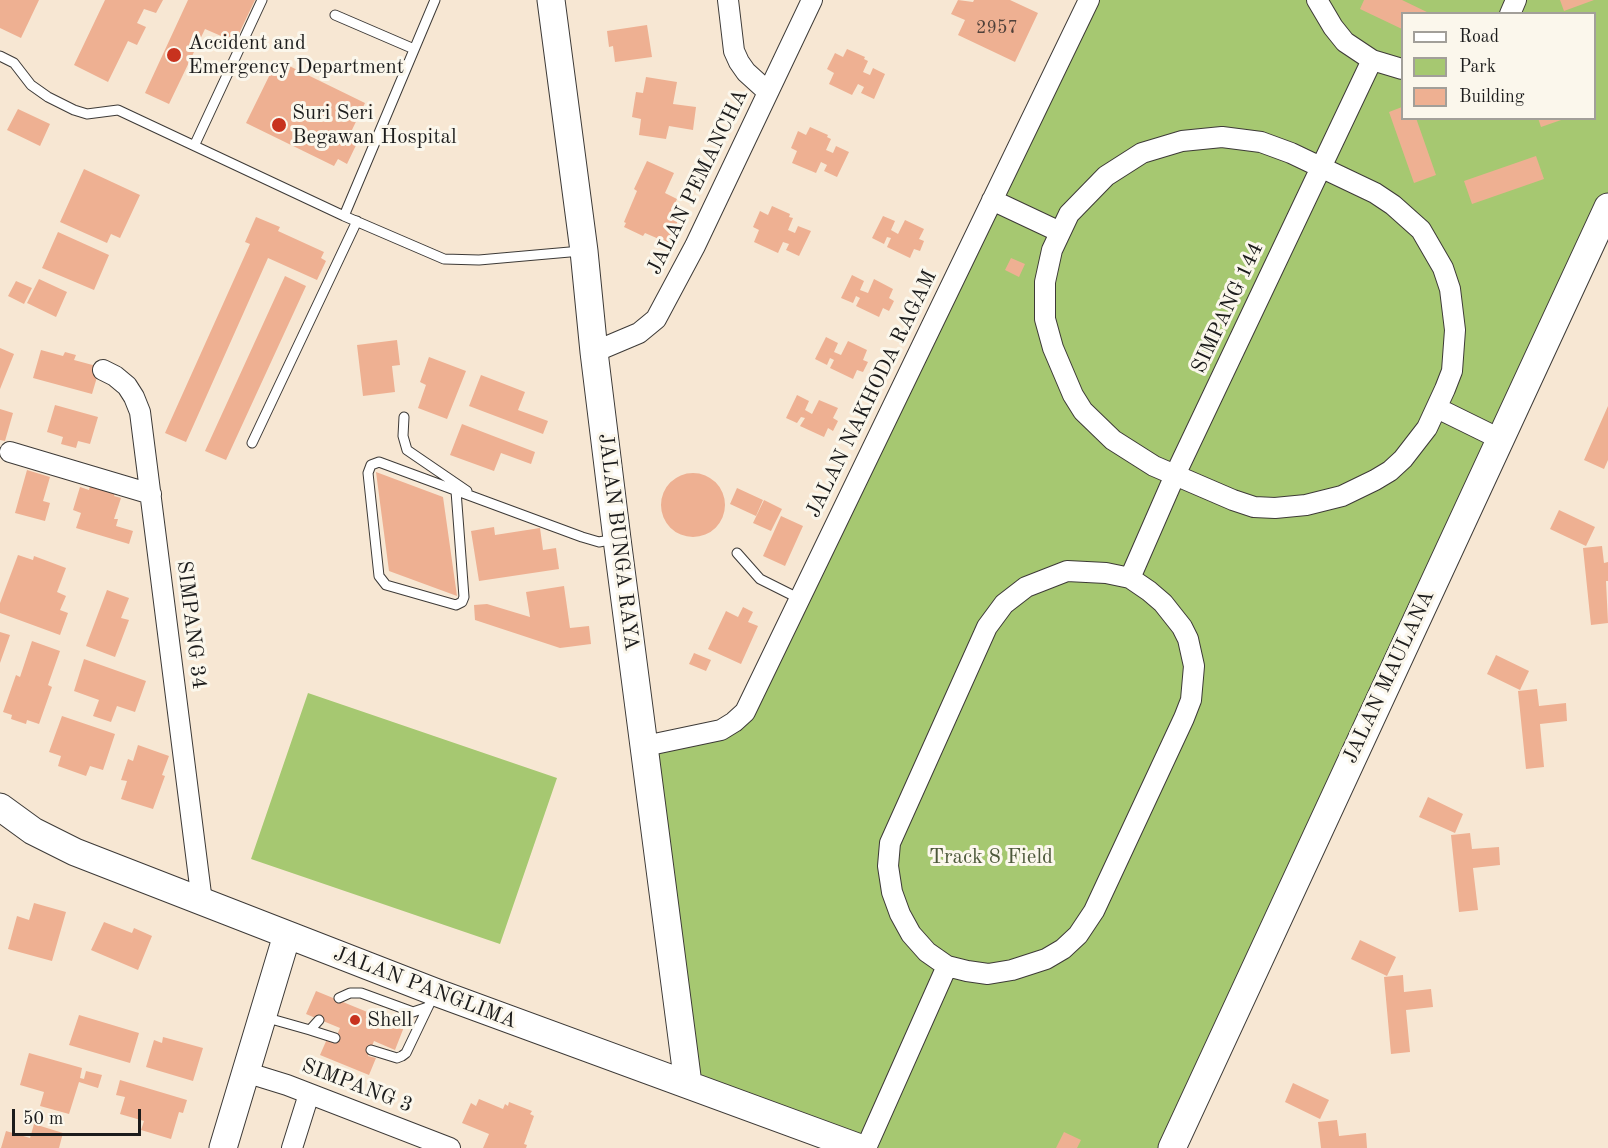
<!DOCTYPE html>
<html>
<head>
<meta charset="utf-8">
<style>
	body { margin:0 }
	#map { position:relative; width:1608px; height:1148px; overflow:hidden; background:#f7e7d3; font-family:"Old Standard TT",serif }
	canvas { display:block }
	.legend { position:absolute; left:1401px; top:12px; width:195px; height:108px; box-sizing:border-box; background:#fbf7ec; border:2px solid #a29f99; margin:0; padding:8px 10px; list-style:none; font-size:18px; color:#1c1c1c }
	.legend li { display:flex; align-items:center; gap:12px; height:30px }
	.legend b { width:30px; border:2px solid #a29f99 }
	.scale { position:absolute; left:12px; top:1109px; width:129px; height:27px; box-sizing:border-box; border:3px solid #1c1c1c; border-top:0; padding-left:8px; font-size:18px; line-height:21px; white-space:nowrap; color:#1c1c1c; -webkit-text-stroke:4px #fbf7ec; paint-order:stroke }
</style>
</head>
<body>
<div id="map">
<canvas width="1608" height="1148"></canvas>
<ul class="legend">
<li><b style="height:8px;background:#fff"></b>Road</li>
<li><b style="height:16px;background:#a6c871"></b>Park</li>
<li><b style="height:16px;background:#eeb092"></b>Building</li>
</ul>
<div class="scale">50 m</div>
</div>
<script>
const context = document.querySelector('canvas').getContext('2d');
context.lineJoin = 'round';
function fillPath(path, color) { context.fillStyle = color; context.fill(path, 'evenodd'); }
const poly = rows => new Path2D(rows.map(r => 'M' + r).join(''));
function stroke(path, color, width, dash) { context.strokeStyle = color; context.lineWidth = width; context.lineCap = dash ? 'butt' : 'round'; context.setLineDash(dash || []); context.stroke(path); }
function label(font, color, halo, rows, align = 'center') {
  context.font = font + ' "Old Standard TT",serif'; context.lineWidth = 6; context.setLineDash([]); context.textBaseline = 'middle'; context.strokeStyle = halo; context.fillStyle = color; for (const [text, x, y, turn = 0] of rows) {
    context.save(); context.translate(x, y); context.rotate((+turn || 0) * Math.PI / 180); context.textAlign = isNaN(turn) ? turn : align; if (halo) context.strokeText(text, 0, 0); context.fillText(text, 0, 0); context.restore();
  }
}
const green = poly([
	[1090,0,1608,0,1608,207,1172,1148,860,1148,688,1084,645,746,728,726],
	[1402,14,1594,14,1594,118,1402,118],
	[308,693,557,778,500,944,251,859]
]);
const building = poly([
	[0,0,39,0,21,38,0,28],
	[105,0,163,0,156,13,144,9,137,23,146,27,137,45,128,41,108,82,74,65],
	[188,0,255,0,235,42,205,29,169,104,145,93],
	[958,0,973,2,974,0,1010,0,1038,13,1015,62,958,35,965,20,951,14],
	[1364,0,1402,0,1431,14,1402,14,1402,29,1360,9],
	[1560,0,1594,0,1564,11],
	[647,25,652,57,615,62,613,46,609,47,607,31],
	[847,49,865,57,864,59,868,61,863,72,870,75,873,68,885,74,874,99,861,93,864,87,858,84,852,95,829,84,834,73,827,69,835,53,843,57],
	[277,60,365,103,350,134,359,139,347,164,338,159,334,166,246,123],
	[646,77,677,82,673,104,696,107,693,130,669,126,666,139,639,135,641,119,632,117,636,92,643,93],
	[1402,107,1402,118,1416,118,1436,175,1414,183,1389,112],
	[18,109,50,124,40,146,7,130],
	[1538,118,1564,118,1564,119,1541,127],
	[810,127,828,135,827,137,831,139,826,150,833,153,836,146,849,152,837,177,824,171,827,165,821,162,816,173,792,163,797,151,791,148,798,131,806,135],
	[1536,156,1544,179,1472,204,1464,181],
	[647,161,674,173,665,193,677,199,671,212,680,216,668,243,645,233,643,236,624,227,626,223,624,222,637,191,634,189],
	[84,169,140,195,120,238,111,234,107,243,60,222],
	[772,206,790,214,789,217,793,218,788,230,795,233,798,226,811,231,799,256,786,250,789,244,783,242,778,253,754,242,759,230,753,227,760,211,768,215],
	[883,216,895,221,891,230,898,234,905,220,924,229,919,239,924,241,920,251,914,249,910,258,887,247,891,238,887,237,884,244,872,238],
	[256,217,280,227,278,231,324,252,321,258,326,261,317,280,268,258,186,442,165,433,250,244,245,242],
	[58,232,109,255,94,290,42,268],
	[1011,258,1025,264,1019,277,1005,270],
	[852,275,864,281,860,290,868,293,874,279,893,289,889,298,894,301,889,311,883,308,879,317,856,306,860,298,856,296,853,303,841,298],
	[285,276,306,286,226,460,205,451],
	[39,279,67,292,56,317,27,303],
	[16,281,32,288,24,304,8,296],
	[826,337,838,343,834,352,841,355,848,341,867,350,863,360,868,362,863,372,857,370,853,379,830,368,834,360,830,358,827,365,815,359],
	[397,340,400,365,392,366,395,392,363,396,357,345],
	[0,348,14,354,0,389],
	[41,350,63,356,65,352,76,355,74,360,100,367,92,394,33,378],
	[429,357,466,371,447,419,418,408,426,385,420,382],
	[481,375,525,392,518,410,548,421,543,434,469,406],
	[797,395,809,401,805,410,812,414,819,400,838,408,833,418,838,421,833,431,828,428,824,437,800,426,805,418,801,417,797,423,786,418],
	[55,405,98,417,90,444,78,441,76,448,61,444,63,437,47,432],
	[1608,406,1608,460,1604,469,1584,460],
	[0,409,13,413,5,441,0,440],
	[462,424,535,452,531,464,501,453,494,471,450,455],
	[27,470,50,477,43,501,50,503,45,521,15,513],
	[376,472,443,497,457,596,389,571],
	'661 505a32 32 0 1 1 64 0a32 32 0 1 1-64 0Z',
	[90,486,115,493,114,496,121,498,114,519,118,519,116,526,133,531,129,544,76,528,81,513,73,510,80,487,89,490],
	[737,488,763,500,756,516,730,504],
	[764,500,782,509,771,531,753,523],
	[1559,510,1595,527,1586,546,1550,529],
	[781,516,803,526,785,566,763,556],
	[494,527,495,535,540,528,543,550,556,548,559,569,479,581,471,531],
	[1602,546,1604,563,1608,562,1608,581,1606,581,1608,623,1591,625,1583,548],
	[18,555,33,560,34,556,66,568,57,592,66,596,60,610,68,613,60,635,0,613,0,603],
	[564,586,570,628,589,626,591,644,560,648,475,620,474,605,487,604,530,617,526,592],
	[107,590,129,598,121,618,129,620,115,657,86,646],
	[743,607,753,612,748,622,758,626,741,664,708,649,726,611,738,617],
	[0,632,10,635,0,663],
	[32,641,60,651,48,685,52,687,39,724,27,720,26,724,11,719,12,715,3,712,16,675,20,677],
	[694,653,711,660,706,671,689,664],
	[1496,655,1529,671,1520,690,1487,674],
	[84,659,146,681,135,712,117,706,111,722,93,716,99,700,74,691],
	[1537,689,1539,706,1566,703,1567,721,1540,724,1544,767,1526,769,1518,691],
	[62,716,115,734,103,770,90,766,86,776,58,766,61,756,49,752],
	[138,745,169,756,162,775,165,776,153,809,121,799,127,781,121,780,128,759,133,761],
	[1428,797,1463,814,1455,833,1419,817],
	[1470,833,1472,849,1499,847,1500,865,1473,868,1478,910,1459,912,1451,835],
	[34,903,66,912,52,961,8,949,17,916,29,920],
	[104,922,132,933,134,928,152,936,138,970,91,950],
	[1360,940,1396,957,1387,976,1351,959],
	[1403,975,1404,992,1431,989,1433,1007,1406,1010,1410,1052,1391,1054,1384,977],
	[316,991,404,1027,395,1050,374,1041,368,1056,376,1058,369,1075,320,1055,327,1039,334,1042,340,1028,306,1014],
	[79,1015,139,1033,130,1063,69,1045],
	[163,1037,203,1048,193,1081,146,1067,154,1040,162,1043],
	[29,1053,82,1068,80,1078,84,1079,86,1071,102,1075,98,1088,79,1082,69,1114,40,1106,44,1092,20,1085],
	[120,1080,187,1100,183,1113,179,1112,171,1139,141,1130,144,1121,120,1114,125,1097,116,1095],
	[1293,1083,1329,1100,1320,1119,1285,1102],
	[479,1099,503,1109,505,1104,508,1106,509,1102,532,1111,530,1114,534,1116,524,1144,527,1145,526,1148,483,1148,489,1134,462,1123,471,1103,476,1106],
	[1337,1120,1339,1136,1366,1133,1367,1148,1321,1148,1318,1122],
	[34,1124,63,1133,59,1148,1,1148,6,1131,30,1138],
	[1064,1132,1081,1140,1077,1148,1056,1148]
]);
const lane = poly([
	[335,15,414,49],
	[0,56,14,63,31,85,48,97,74,110,87,114,118,110,344,216,444,259,479,260,581,251],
	[195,144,262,0],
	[344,216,435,0],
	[404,417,403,436,407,450,467,491],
	[252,443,357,221],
	[456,491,464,597,462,602,456,605,386,585,379,576,368,473,371,465,379,462,582,537,599,542,615,539],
	[737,553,760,579,800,599],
	[339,998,350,993,361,993,413,1012,428,1007,434,994],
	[264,1017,310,1030,319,1020],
	[310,1030,335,1038],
	[371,1050,397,1058,402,1056,406,1053,428,1007]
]);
const street = poly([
	[728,0,734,51,739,62,746,72,768,92],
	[1317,0,1333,27,1345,42,1372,60,1402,69],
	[1510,14,1516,0],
	[1222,137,1261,142,1291,153,1375,193,1393,205,1421,230,1443,268,1450,289,1455,330,1452,371,1445,389,1427,428,1403,459,1390,471,1375,480,1342,496,1306,505,1275,508,1254,507,1233,500,1154,466,1113,440,1083,411,1073,395,1053,348,1045,319,1045,282,1052,250,1069,214,1106,176,1142,153,1182,141,1222,137],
	[992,200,1060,232],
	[594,352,639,333,656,319,695,246,812,0],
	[103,370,115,376,127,386,134,397,140,412,202,902],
	[1437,408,1500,439],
	[10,452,151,494],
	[1067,571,1106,573,1130,578,1149,591,1163,603,1182,627,1188,639,1194,666,1191,700,1184,718,1094,911,1078,935,1063,949,1046,959,1012,970,988,974,967,971,947,966,927,952,911,934,900,914,892,892,888,866,890,843,987,627,1004,604,1026,587,1067,571],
	[1130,578,1175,475,1372,60],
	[645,746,721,730,734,722,745,712,1089,0],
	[245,1072,287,1085,450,1148],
	[292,1148,309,1094],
	[866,1148,947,966]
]);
const secondary = poly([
	[551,0,584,251,594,352,617,539,688,1084],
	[0,807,33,831,75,852,435,992,860,1148],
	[223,1148,287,935],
	[1172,1148,1608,207]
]);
const markers = [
	[174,55,8,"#c8321e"],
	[279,125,8,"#c8321e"],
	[355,1020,6,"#c8321e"]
];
const numberNames = [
	["2957",997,28]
];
const poiNames = [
	["Accident and",188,43],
	["Emergency Department",188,67],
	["Suri Seri",292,113],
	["Begawan Hospital",292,137],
	["Shell",367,1020]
];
const streetNames = [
	["JALAN PEMANCHA",698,182,-64],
	["SIMPANG 144",1228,308,-65],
	["JALAN NAKHODA RAGAM",872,394,-64],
	["JALAN BUNGA RAYA",618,542,83],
	["SIMPANG 34",191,625,83],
	["JALAN MAULANA",1389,677,-65],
	["JALAN PANGLIMA",425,988,21],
	["SIMPANG 3",357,1086,21]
];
const parkNames = [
	["Track 8 Field",991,857]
];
fillPath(green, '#a6c871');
fillPath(building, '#eeb092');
stroke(lane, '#3d3a37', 11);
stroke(street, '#3d3a37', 22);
stroke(secondary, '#3d3a37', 29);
stroke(lane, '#fff', 9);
stroke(street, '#fff', 20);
stroke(secondary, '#fff', 27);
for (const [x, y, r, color] of markers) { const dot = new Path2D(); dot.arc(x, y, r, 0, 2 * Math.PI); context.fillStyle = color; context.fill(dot); stroke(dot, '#fbf7ec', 2); }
label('18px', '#50413a', null, numberNames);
label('21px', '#1c1c1c', '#fbf7ec', poiNames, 'left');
label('21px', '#1c1c1c', '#fbf7ec', streetNames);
label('21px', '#4c583a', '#fbf7ec', parkNames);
</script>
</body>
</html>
